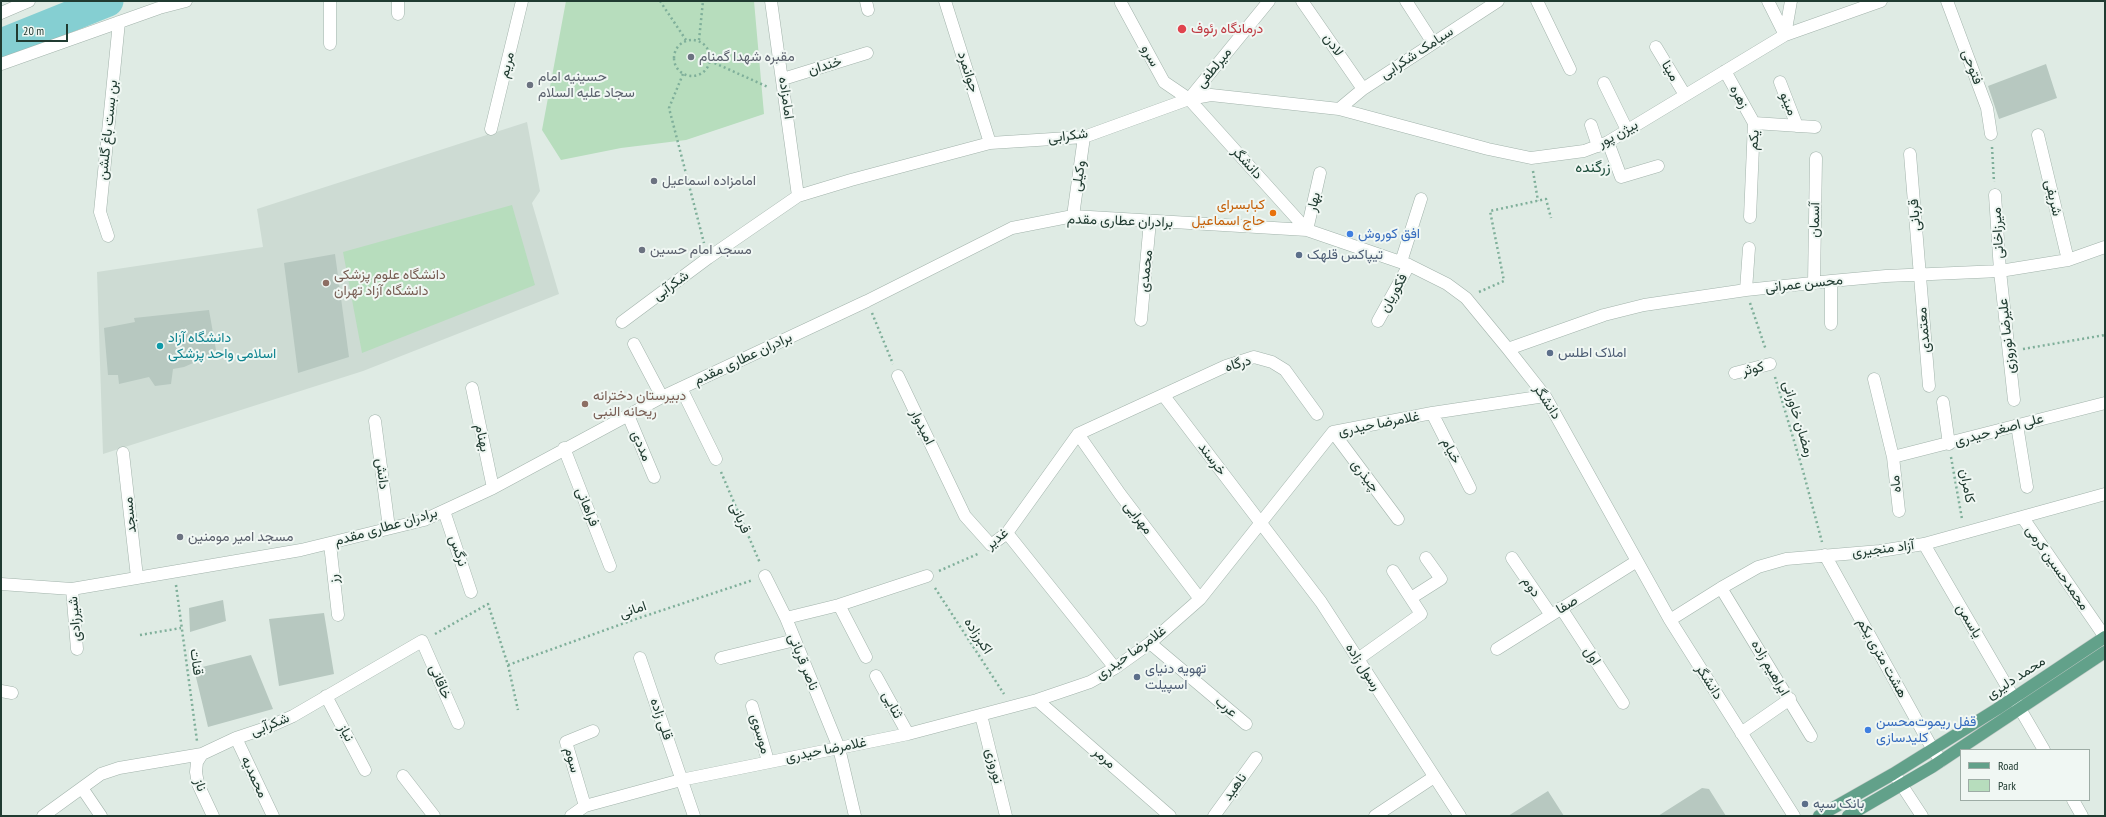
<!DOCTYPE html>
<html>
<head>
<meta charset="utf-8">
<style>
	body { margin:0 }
	#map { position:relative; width:2106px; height:817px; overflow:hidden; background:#dfebe4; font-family:"PT Sans Narrow",sans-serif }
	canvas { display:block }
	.frame { position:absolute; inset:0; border:2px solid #203b31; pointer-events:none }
	.legend { position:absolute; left:1960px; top:749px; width:130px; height:52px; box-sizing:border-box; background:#f0f7f3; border:1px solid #9daca5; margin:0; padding:5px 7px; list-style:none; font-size:12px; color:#203b31 }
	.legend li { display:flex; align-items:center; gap:8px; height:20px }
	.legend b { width:20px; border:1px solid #9daca5 }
	.scale { position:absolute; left:16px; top:24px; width:52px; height:18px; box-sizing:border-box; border:2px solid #203b31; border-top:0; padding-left:5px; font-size:12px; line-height:14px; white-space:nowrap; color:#203b31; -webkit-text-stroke:3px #f0f7f3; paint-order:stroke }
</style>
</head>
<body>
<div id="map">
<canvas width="2106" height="817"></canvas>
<div class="frame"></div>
<ul class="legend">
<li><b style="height:5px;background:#62a18a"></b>Road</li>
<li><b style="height:11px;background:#b7ddbd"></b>Park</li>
</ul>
<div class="scale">20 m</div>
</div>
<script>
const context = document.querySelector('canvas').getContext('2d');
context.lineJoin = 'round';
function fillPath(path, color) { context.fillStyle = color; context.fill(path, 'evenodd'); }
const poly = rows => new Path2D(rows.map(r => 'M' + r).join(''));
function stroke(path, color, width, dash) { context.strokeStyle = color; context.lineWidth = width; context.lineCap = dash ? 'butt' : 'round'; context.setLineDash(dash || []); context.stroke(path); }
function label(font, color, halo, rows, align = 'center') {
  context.font = font + ' "PT Sans Narrow",Vazirmatn,sans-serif'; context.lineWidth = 4; context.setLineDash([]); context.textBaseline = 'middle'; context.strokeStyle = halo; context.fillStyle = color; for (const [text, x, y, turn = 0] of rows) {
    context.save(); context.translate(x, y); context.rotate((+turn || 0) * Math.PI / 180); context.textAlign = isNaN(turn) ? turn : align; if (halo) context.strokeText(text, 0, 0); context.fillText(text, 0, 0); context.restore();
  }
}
const built = poly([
	[527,122,540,191,532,203,559,294,363,371,103,454,97,272,263,247,257,209]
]);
const green = poly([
	[566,1,754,1,764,114,686,140,621,148,561,160,542,130],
	[512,205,535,285,362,353,343,252]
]);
const river = poly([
	[1,44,108,1]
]);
const building = poly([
	[2046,64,2057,98,1999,119,1988,86],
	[335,254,349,357,298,373,284,263],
	[209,310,216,350,207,357,184,367,173,369,171,384,155,386,149,377,119,384,118,375,108,375,104,328,135,322,134,318],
	[223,600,226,621,190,632,189,608],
	[324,613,334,674,279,686,269,619],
	[251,655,273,709,208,727,194,669],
	[1702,788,1709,789,1726,816,1658,816],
	[1548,791,1564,816,1508,816]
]);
const path = poly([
	[660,1,686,40],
	'674 58a18 18 0 1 1 36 0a18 18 0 1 1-36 0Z',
	[699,40,703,1],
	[710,61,768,87],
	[683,74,669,108,704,243],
	[1992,147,1994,182],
	[1533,171,1538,201],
	[1479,292,1504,281,1490,211,1546,199,1551,218],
	[1750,303,1766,350],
	[872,313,893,364],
	[2023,349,2105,335],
	[1775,377,1803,471,1822,542],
	[1951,457,1962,519],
	[721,472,760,563],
	[939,571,980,553],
	[176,585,197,741],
	[935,588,1004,694],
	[435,634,488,604,508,665,518,710],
	[140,635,181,628],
	[508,665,633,620,753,580]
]);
const minor = poly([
	[771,1,798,196],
	[866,1,868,10],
	[945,1,990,143],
	[1302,1,1363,89],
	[1406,1,1433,43],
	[1537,1,1570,69],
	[1768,1,1785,35],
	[1947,1,1987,108,1991,134],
	[1121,3,1164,82,1189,99,1307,230,1409,265,1447,284,1466,298,1508,349,1545,396,1670,620,1794,816],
	[1,13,29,1],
	[398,14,398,1],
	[1785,35,1791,1],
	[330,44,330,1],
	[1656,47,1685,95],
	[1,64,159,8,186,1],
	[1725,71,1754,123],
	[783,79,867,53],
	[1780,82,1797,126],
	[1604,83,1627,130],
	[1189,99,1269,1],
	[1339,109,1363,89,1498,1],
	[1754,123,1815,127],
	[1591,125,1598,146],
	[491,129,522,1],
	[2038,135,2068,260],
	[1608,142,1621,177,1658,166],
	[1910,154,1929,386],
	[1995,195,2000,271,2014,400],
	[1073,216,1084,137],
	[1750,217,1754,123],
	[1307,230,1320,173],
	[108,236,100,212,119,22],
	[1401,262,1421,199],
	[1831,281,1831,324],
	[1814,283,1816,158],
	[1746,290,1749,248],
	[1141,320,1150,221],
	[1378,321,1409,265],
	[622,322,708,258,798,196,851,180,990,143,1084,137,1189,99,1211,95,1339,109,1488,149,1531,158,1584,151,1608,142,1785,35,1881,1],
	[634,344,662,397],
	[1508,349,1604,315,1644,305,1746,290,1831,281,1886,276,2000,271,2068,260,2105,247],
	[1735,373,1770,364],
	[898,376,965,516,991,545,1007,533,1078,434,1226,366,1254,357,1272,362,1285,370,1317,414],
	[1874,379,1893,457,1899,511],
	[472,388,493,488],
	[681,388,716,459],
	[1164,396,1321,602,1460,816],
	[1943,402,1949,444],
	[1432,413,1470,488],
	[628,415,654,477],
	[375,421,389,528],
	[2017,425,2027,487],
	[1333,432,1398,519],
	[1078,434,1120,494,1200,599],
	[564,448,610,566],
	[123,453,137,577],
	[1893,457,2105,403],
	[444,511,471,592],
	[2023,518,2105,637],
	[1007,533,1115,668],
	[330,544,338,615],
	[1924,544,2044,750],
	[1825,555,1932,748,1941,761],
	[1512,558,1551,615],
	[765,576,786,618,839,748,855,816],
	[1,584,72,589,301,550,424,520,493,488,662,397,867,301,1012,228,1073,216,1307,230],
	[1721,588,1811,736],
	[72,589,77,649],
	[1411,598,1441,579,1426,558],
	[839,605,866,657],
	[1561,608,1623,703],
	[786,618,839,605,927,576],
	[1670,620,1721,588,1758,567,1786,559,1880,551,1924,544,2105,494],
	[1150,643,1246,724],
	[1497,649,1637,561],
	[640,658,694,816],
	[721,658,795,640],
	[1358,659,1421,614,1393,571],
	[876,676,908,734],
	[1,691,12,693],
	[326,696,365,770],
	[1037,700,1170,816],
	[752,706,768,761],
	[981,715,1006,816],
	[1741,733,1790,699],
	[236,738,273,816],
	[202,754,197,762,196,772,198,784,213,816],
	[403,776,434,816],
	[1897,778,1922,816],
	[82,788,101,816],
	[2073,800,2082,816],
	[585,806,566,742,593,731],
	[43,816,101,774,119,768,202,754,236,738,266,728,293,716,422,641,458,723],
	[571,816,585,806,681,780,908,734,1037,700,1090,682,1115,668,1150,643,1200,599,1333,432,1432,413,1545,396],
	[1214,816,1256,758],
	[1375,816,1434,777]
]);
const major = poly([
	[1819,816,1893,774,1997,709,2105,637],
	[1848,816,1932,767,2105,652]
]);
const markers = [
	[1182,29,5,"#e0444e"],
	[691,57,4,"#6b7280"],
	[530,85,4,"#6b7280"],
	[654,181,4,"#6b7280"],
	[1273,213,4,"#e8710a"],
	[1350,234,4,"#3f7fe0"],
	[642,250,4,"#6b7280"],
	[1299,255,4,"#5c6f8a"],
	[326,283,4,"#8d6e63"],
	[160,346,4,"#0f9aa8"],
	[1550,353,4,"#5c6f8a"],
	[585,404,4,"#8d6e63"],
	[180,537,4,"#6b7280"],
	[1137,677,4,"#5c6f8a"],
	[1868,730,4,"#3f7fe0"],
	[1805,804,4,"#5c6f8a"]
];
const healthNames = [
	["درمانگاه رئوف",1191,29]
];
const streetNames = [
	["لادن",1333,45,55],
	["سیامک شکرابی",1417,53,-33],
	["سرو",1150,56,61],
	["مریم",507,65,-76],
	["خندان",825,66,-17],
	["فتوحی",1972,67,70],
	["میرلطفی",1214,68,-51],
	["مینا",1670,71,59],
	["جوانمرد",968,72,72],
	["زهره",1739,97,61],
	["امامزاده",786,98,82],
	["مینو",1788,104,68],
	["بن بست باغ گلشن",108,130,-84],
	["بیژن پور",1618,134,-28],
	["شکرابی",1068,136,-7],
	["یکم",1754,140,-86],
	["دانشگر",1247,163,48],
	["وکیلی",1079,176,-82],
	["شریفی",2053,198,77],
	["بهار",1314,202,-77],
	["قربانی",1915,215,-95],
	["آسمان",1815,220,-89],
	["برادران عطاری مقدم",1120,221,2],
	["میرزاخانی",1998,233,-93],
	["محمدی",1146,271,-84],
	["محسن عمرانی",1804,284,-6],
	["شکرآبی",671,286,-36],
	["فکوریان",1394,293,-61],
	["معتمدی",1924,330,-95],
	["علیرضا نوروزی",2007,336,-96],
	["برادران عطاری مقدم",743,359,-25],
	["درگاه",1238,364,-17],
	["کوثر",1753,369,-14],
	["دانشگر",1547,402,57],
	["رمضان خاورانی",1798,419,73],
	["غلامرضا حیدری",1379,424,-11],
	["امیدوار",922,427,64],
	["علی اصغر حیدری",1999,430,-15],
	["بهنام",482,438,78],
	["مددی",641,446,67],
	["خیام",1451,451,63],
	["خرسند",1212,459,53],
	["دانش",382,474,83],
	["چیذری",1365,476,53],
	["ماه",1896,484,-97],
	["کامران",1967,486,80],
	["فراهانی",587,507,68],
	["مسجد",130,515,-96],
	["قربانی",740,518,67],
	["مهرایی",1138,518,52],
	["برادران عطاری مقدم",386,527,-16],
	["غدیر",997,539,-40],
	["آزاد منجیری",1883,549,-7],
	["نرگس",458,551,71],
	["محمدحسین کرمی",2057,568,55],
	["رز",334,579,-96],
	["دوم",1531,587,55],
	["صفا",1567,605,-32],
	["امانی",633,610,-19],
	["شیرزادی",75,619,-95],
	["یاسمن",1969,621,59],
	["اکبرزاده",978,636,57],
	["غلامرضا حیدری",1131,653,-35],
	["اول",1592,656,57],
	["هشت متری یکم",1882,658,61],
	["قنات",196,662,82],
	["ناصر قربانی",803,662,68],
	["رسول زاده",1363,667,57],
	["ابراهیم زاده",1770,668,60],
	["محمد دلیری",2016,678,-33],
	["خاقانی",440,682,67],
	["دانشگر",1709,682,58],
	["ثنایی",892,705,62],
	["عرب",1226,707,40],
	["قلی زاده",661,719,71],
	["شکرآبی",270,725,-22],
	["نیاز",346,733,62],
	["موسوی",760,734,74],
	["غلامرضا حیدری",826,750,-11],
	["مرمر",1104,758,41],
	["سوم",572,760,75],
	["نوروزی",994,766,76],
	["محمدیه",254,777,65],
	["ناز",200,785,71],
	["ناهید",1235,787,-54]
];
const worshipNames = [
	["مقبره شهدا گمنام",699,57],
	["حسینیه امام",538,77],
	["سجاد علیه السلام",538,93],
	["امامزاده اسماعیل",662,181],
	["مسجد امام حسین",650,250],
	["مسجد امیر مومنین",188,537]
];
const foodNames = [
	["کبابسرای",1265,205],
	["حاج اسماعیل",1265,221]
];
const shopNames = [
	["افق کوروش",1358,234],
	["قفل ریموت‌محسن",1876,722],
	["کلیدسازی",1876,738]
];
const serviceNames = [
	["تیپاکس قلهک",1307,255],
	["املاک اطلس",1558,353],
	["تهویه دنیای",1145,669],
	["اسپیلت",1145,685],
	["بانک سپه",1813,804]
];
const educationNames = [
	["دانشگاه علوم پزشکی",334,275],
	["دانشگاه آزاد تهران",334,291],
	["دبیرستان دخترانه",593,396],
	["ریحانه النبی",593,412]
];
const cultureNames = [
	["دانشگاه آزاد",168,338],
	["اسلامی واحد پزشکی",168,354]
];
const neighbourhoodNames = [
	["زرگنده",1593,168]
];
fillPath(built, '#cddbd3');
fillPath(green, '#b7ddbd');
stroke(river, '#85cfd2', 31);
fillPath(building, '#b7c8c0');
stroke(minor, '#a2b3ab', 13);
stroke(major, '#c1c8c5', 13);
stroke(path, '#7faf9a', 2.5, [2, 3]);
stroke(minor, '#fff', 12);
stroke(major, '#62a18a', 12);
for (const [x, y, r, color] of markers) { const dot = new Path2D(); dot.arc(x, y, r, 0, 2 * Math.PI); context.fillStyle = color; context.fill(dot); stroke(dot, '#f0f7f3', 1.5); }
label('14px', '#be3a42', '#f0f7f3', healthNames, 'left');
label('14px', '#203b31', '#f0f7f3', streetNames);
label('14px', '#5b616d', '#f0f7f3', worshipNames, 'left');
label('14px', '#c56008', '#f0f7f3', foodNames, 'right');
label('14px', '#366cbe', '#f0f7f3', shopNames, 'left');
label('14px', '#4e5e75', '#f0f7f3', serviceNames, 'left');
label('14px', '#785e54', '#f0f7f3', educationNames, 'left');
label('14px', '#0d838f', '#f0f7f3', cultureNames, 'left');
label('15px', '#1c4d3b', '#f0f7f3', neighbourhoodNames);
</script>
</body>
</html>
